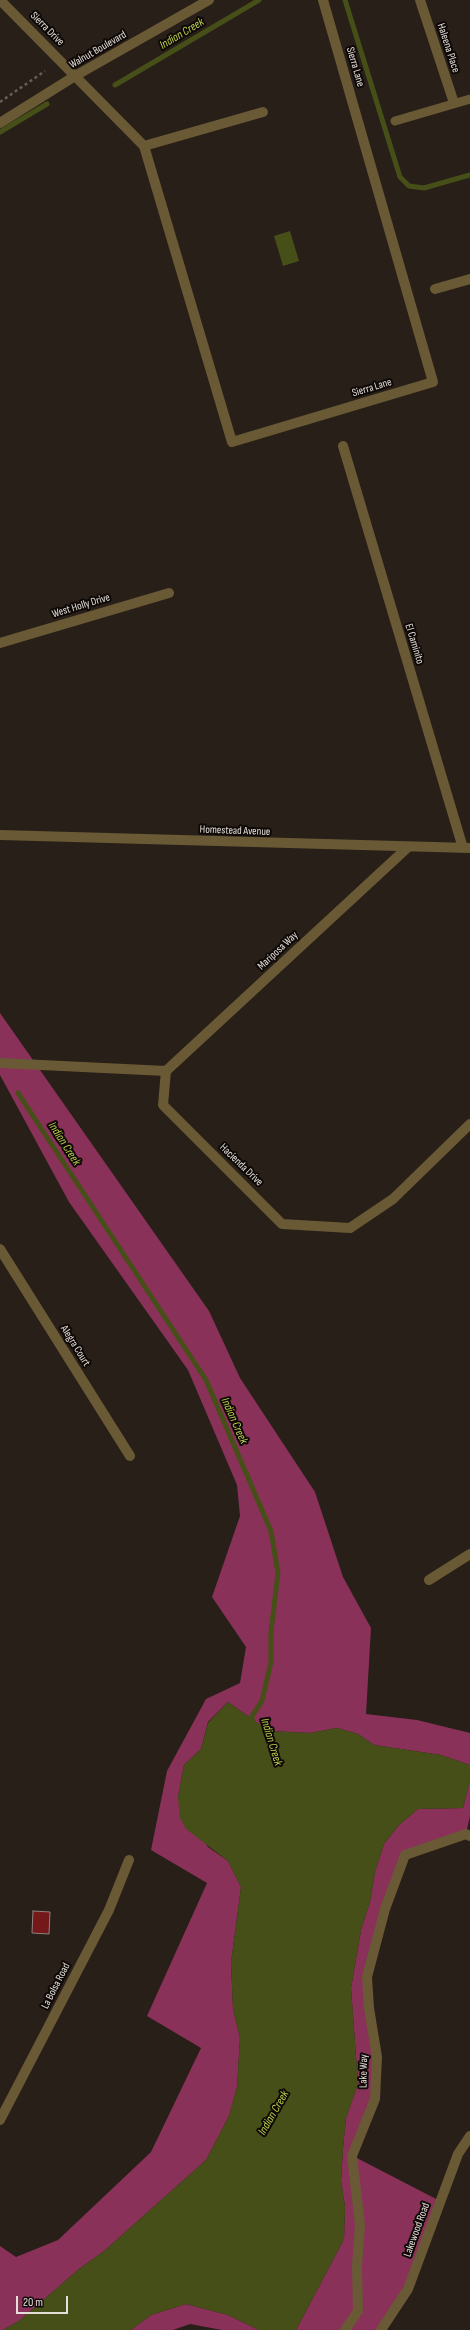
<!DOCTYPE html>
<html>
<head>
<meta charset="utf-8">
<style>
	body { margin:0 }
	#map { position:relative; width:470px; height:2330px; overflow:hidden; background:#281f18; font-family:"Sofia Sans Condensed",sans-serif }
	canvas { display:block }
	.scale { position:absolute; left:16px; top:2296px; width:52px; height:18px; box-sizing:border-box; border:2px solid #e4ded9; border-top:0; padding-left:5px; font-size:12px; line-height:14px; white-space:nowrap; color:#e4ded9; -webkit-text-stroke:3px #0e0907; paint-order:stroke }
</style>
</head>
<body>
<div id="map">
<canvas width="470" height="2330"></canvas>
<div class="scale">20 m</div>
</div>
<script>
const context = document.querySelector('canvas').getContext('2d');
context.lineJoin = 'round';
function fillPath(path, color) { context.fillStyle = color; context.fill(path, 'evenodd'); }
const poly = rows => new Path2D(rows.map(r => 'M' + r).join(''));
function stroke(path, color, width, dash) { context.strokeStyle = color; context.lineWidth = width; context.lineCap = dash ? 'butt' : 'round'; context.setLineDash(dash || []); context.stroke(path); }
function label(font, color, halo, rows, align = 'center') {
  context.font = font + ' "Sofia Sans Condensed",sans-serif'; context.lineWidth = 4; context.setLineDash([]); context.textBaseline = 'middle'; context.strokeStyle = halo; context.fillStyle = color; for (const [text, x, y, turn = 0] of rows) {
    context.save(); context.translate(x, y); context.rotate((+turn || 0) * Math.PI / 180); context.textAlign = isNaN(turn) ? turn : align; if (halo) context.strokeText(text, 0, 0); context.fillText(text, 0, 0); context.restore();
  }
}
const forest = poly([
	[0,1013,209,1311,240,1378,315,1492,343,1577,371,1628,366,1714,417,1720,470,1733,470,1765,441,1755,374,1745,358,1734,337,1728,310,1733,269,1731,228,1702,208,1722,201,1749,184,1765,178,1797,208,1847,228,1861,241,1887,231,1963,233,2009,240,2038,237,2087,229,2116,206,2160,103,2252,79,2269,19,2321,3,2330,0,2330,0,2246,16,2257,58,2240,151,2152,201,2048,147,2016,207,1883,151,1850,167,1771,206,1699,240,1683,246,1647,212,1597,240,1516,237,1485,188,1370,69,1202,0,1075],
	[470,1780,470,1816,466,1834,405,1855,367,1977,375,2099,353,2156,440,2201,408,2289,381,2330,296,2330,344,2239,345,2207,341,2181,343,2148,346,2118,358,2084,351,1988,361,1930,370,1902,375,1872,384,1844,398,1826,418,1809,463,1808],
	[186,2304,228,2315,259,2330,222,2330,190,2324,173,2330,131,2330,151,2315]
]);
const water = poly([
	[290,231,299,261,283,266,274,236],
	[228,1702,269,1731,310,1733,337,1728,358,1734,374,1745,441,1755,470,1765,470,1780,463,1808,418,1809,398,1826,384,1844,375,1872,370,1902,361,1930,351,1988,358,2084,346,2118,343,2148,341,2181,345,2207,344,2239,296,2330,259,2330,228,2315,186,2304,151,2315,131,2330,3,2330,19,2321,79,2269,103,2252,206,2160,229,2116,237,2087,240,2038,233,2009,231,1963,241,1887,228,1861,186,1829,180,1818,178,1797,184,1765,201,1749,208,1723]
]);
const stream = poly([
	[345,0,400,177,409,186,424,188,470,175],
	[115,85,259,0],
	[0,132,47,104],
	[18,1093,206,1380,271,1531,278,1573,271,1632,271,1662,262,1701,252,1716,253,1725]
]);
const building = poly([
	[33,1911,50,1912,49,1934,32,1933,33,1911]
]);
const path = poly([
	[0,102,45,71]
]);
const service = poly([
	[395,121,470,99]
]);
const minor = poly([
	[0,0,144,146,232,442,433,382,323,0],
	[420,0,454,103],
	[144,146,263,112],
	[435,289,470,279],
	[343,446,463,848],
	[0,643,169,593],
	[0,835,470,848],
	[0,1063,166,1071,163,1105,282,1224,350,1228,393,1199,470,1124],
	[166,1071,407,848],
	[0,1249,130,1456],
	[429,1580,470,1554],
	[0,2120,109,1910,129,1860],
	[345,2330,358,2311,357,2266,360,2225,352,2156,375,2099,377,2057,369,2008,367,1977,385,1909,405,1855,466,1834,470,1836],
	[381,2330,408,2289,458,2154,470,2136]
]);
const tertiary = poly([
	[0,123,75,76,209,0]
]);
const streetNames = [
	["Sierra Drive",47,29,45],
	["Haleena Place",448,48,72],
	["Walnut Boulevard",98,50,-30],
	["Sierra Lane",355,67,74],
	["Sierra Lane",372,388,-17],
	["West Holly Drive",81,606,-17],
	["El Caminito",414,644,73],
	["Homestead Avenue",235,831,2],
	["Mariposa Way",278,951,-43],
	["Hacienda Drive",241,1165,44],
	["Alegra Court",75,1346,58],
	["La Bolsa Road",56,1986,-63],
	["Lake Way",364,2071,-89],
	["Lakewood Road",417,2230,-70]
];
const waterNames = [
	["Indian Creek",182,34,-31],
	["Indian Creek",64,1144,57],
	["Indian Creek",234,1421,66],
	["Indian Creek",271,1742,73],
	["Indian Creek",274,2113,-60]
];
fillPath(forest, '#893159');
fillPath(water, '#474f19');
stroke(stream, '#474f19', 5);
fillPath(building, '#751819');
stroke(building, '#918280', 1);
stroke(path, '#665e57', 2.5, [3, 3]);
stroke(service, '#695934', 9);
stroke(minor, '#695934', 10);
stroke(tertiary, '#695934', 10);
label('11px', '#e4ded9', '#0e0907', streetNames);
label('italic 12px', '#bccf49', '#0e0907', waterNames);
</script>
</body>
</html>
